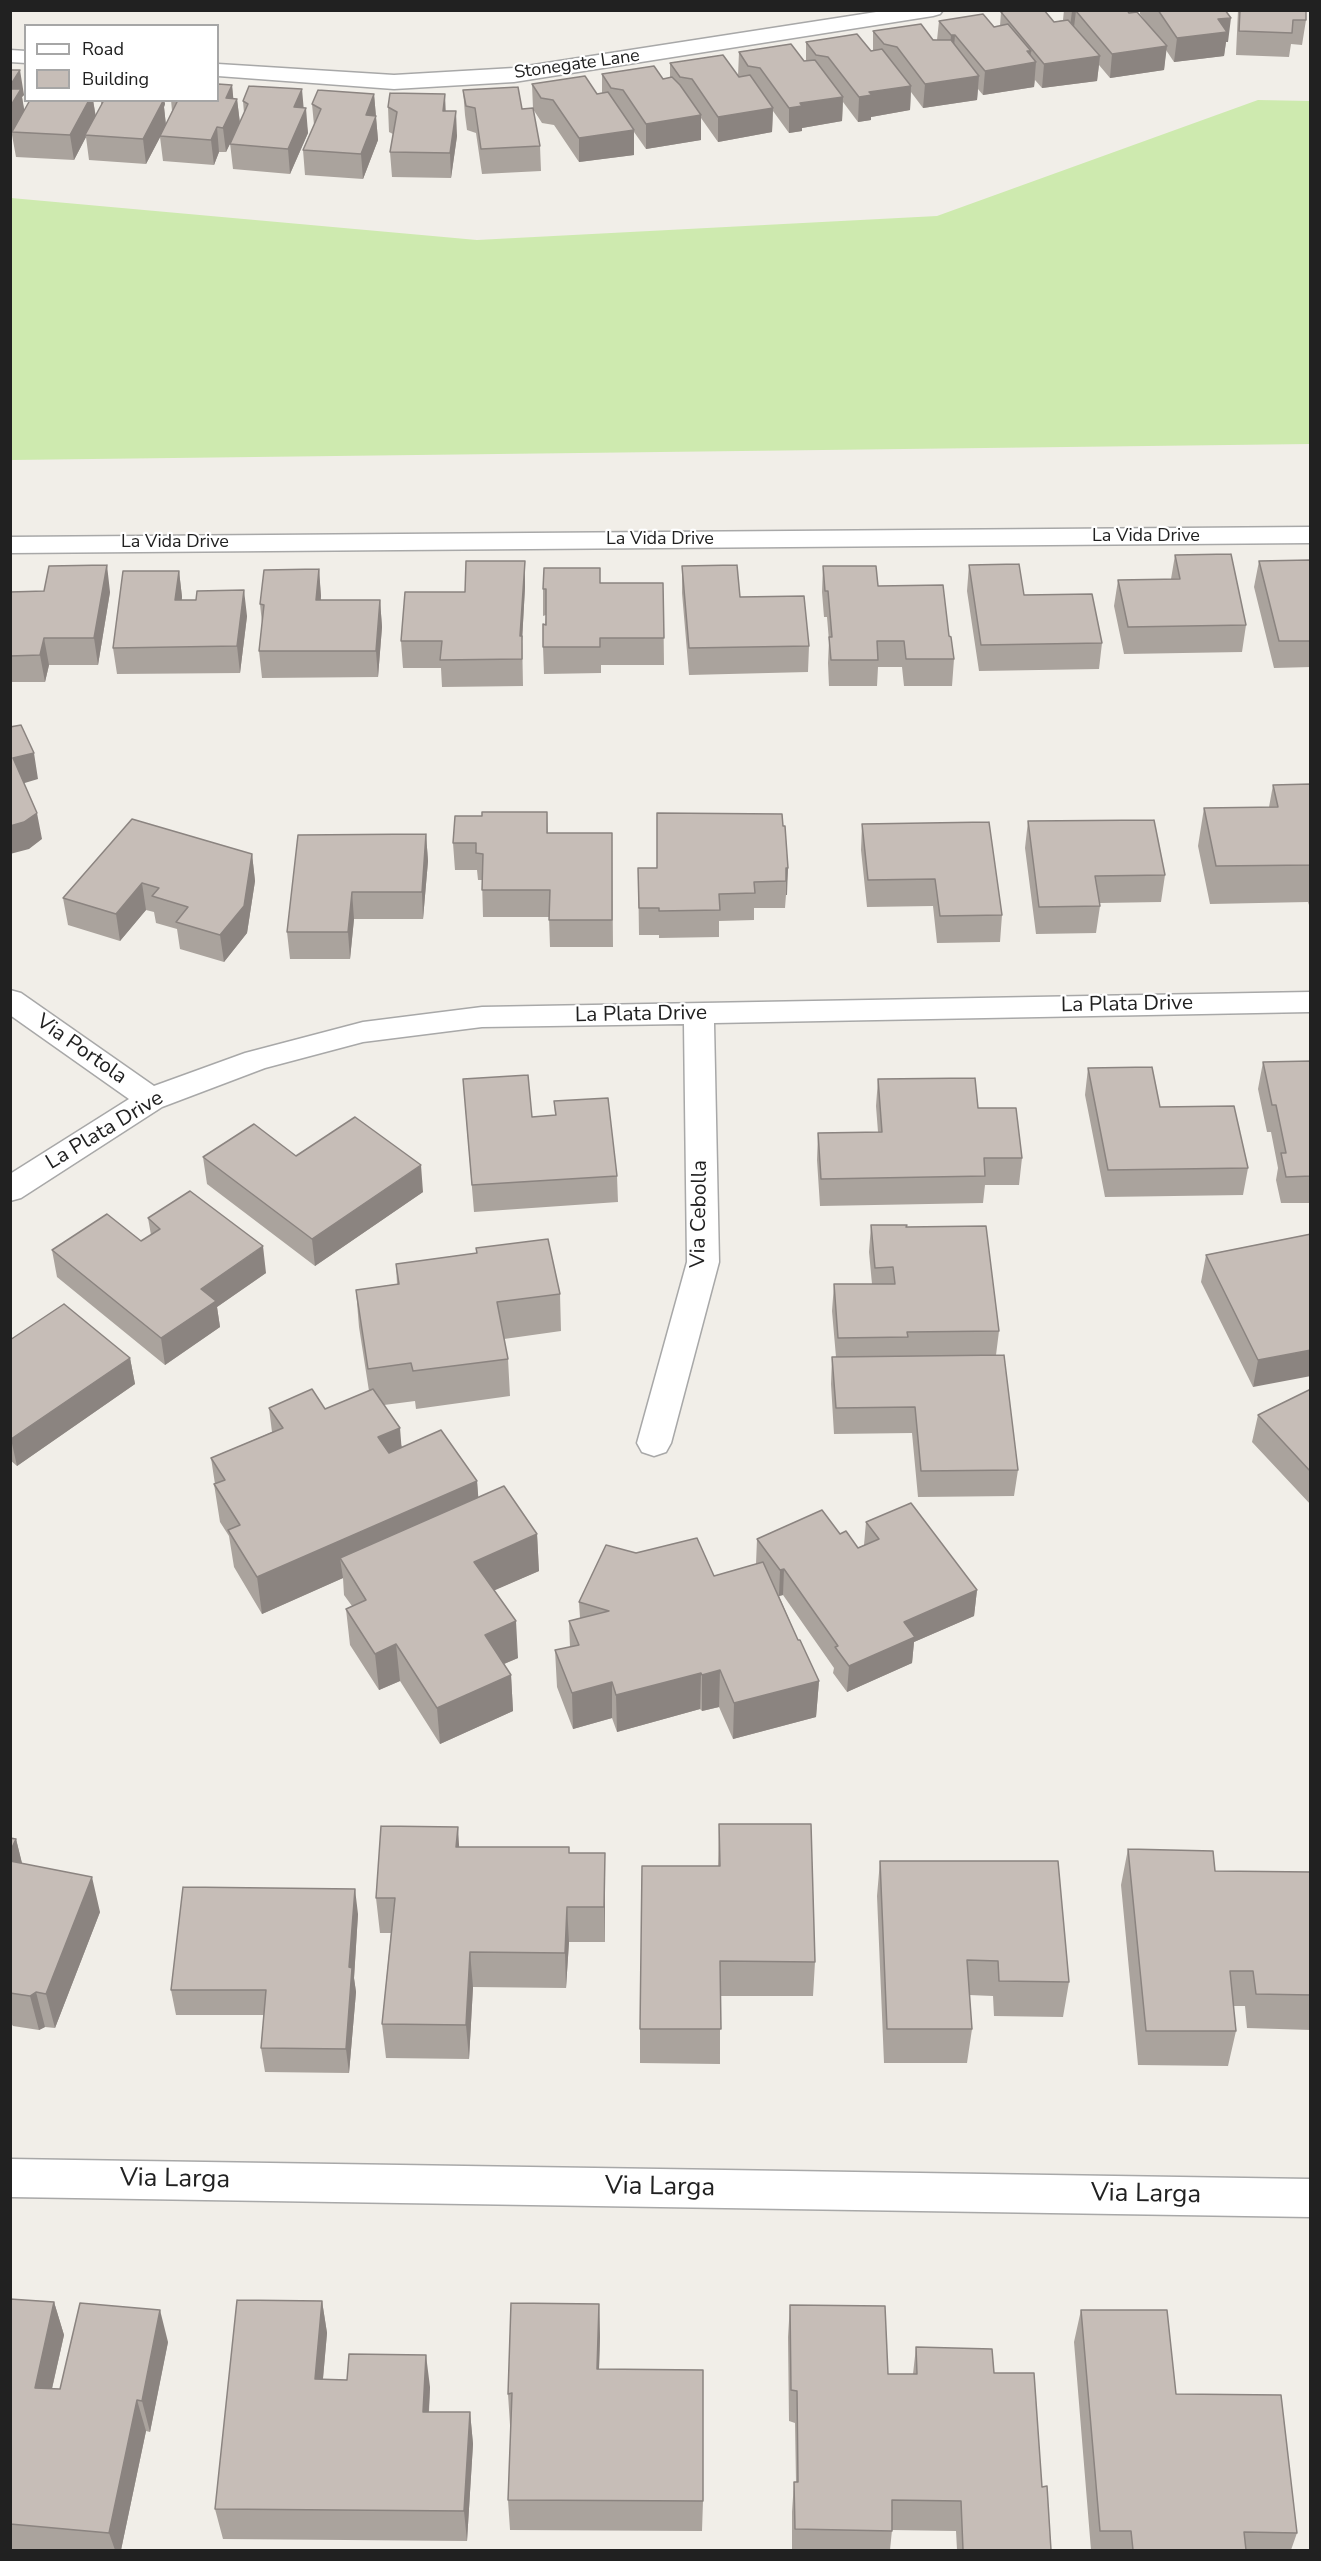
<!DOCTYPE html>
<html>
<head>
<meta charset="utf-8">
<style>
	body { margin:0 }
	#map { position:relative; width:1321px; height:2561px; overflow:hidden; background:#f1eee8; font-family:"Nunito Sans",sans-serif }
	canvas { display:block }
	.frame { position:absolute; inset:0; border:12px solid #212121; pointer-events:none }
	.legend { position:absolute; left:24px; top:24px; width:195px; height:78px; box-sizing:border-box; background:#fff; border:2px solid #a6a6a6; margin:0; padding:8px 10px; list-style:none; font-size:18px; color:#212121 }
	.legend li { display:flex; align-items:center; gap:12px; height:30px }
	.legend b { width:30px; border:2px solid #a6a6a6 }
</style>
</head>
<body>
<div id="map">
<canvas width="1321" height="2561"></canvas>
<div class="frame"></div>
<ul class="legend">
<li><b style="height:8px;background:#fff"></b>Road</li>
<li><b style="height:16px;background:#c6bdb7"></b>Building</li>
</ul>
</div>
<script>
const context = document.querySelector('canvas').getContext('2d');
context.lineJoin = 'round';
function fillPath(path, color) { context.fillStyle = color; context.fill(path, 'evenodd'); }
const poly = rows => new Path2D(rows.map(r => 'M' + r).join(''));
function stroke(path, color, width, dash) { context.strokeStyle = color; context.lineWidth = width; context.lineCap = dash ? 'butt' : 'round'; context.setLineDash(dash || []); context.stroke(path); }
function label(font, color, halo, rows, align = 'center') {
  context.font = font + ' "Nunito Sans",sans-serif'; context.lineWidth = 4.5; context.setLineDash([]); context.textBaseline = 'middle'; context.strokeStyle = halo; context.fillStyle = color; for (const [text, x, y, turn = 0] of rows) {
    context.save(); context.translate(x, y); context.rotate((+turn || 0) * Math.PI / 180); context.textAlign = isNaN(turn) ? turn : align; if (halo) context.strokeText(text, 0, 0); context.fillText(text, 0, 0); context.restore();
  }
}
const grass = poly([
	[1258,100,1310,101,1310,444,11,460,11,198,477,240,937,216]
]);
const minor = poly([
	[889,10,943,10,940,14,933,16,514,82,394,89,218,76,218,64,394,75,514,68,889,10],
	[10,50,26,51,26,63,10,62,10,50],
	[1310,527,1310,543,10,553,10,537,1310,527],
	[10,990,21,993,154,1086,245,1053,363,1022,482,1007,1310,992,1310,1012,714,1023,719,1262,671,1443,666,1452,654,1456,642,1452,637,1443,687,1262,684,1024,482,1027,363,1042,265,1068,162,1107,21,1198,10,1201,10,1174,129,1099,10,1015,10,990],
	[10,2159,1310,2179,1310,2217,10,2197,10,2159]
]);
const wall = poly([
	[1064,10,1127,10,1129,13,1146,22,1140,14,1140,10,1225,10,1228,42,1226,42,1224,56,1174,62,1166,50,1164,70,1110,78,1099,65,1097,81,1042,88,1035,80,1034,87,983,95,978,89,977,100,923,108,911,92,910,110,871,117,871,120,858,122,843,102,842,121,802,128,802,131,789,133,773,111,772,132,718,142,701,118,701,140,646,149,634,132,634,155,579,162,554,125,542,123,533,109,532,84,597,94,602,93,602,74,663,79,670,78,670,63,738,76,739,52,804,61,806,61,806,42,871,51,873,50,873,31,937,40,939,21,994,27,1000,26,1001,12,1054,22,1063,20],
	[1238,10,1306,10,1306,20,1302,45,1291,44,1289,57,1236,55],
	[10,70,24,95,22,97,24,111,30,100,93,100,96,117,101,106,101,100,164,100,165,104,164,107,166,125,172,111,171,100,218,100,232,85,233,99,237,99,240,123,244,113,243,101,304,108,308,133,290,174,233,169,230,143,226,152,219,152,214,165,163,161,160,137,146,164,89,160,86,137,74,160,16,157,12,135,10,139],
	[463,90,522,109,540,146,541,171,482,174,476,133,467,130,465,115],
	[374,94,378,140,363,179,305,175,303,150,314,125,312,104],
	[388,107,446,111,457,136,451,178,392,177,390,152,393,134,389,132],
	[1175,555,1246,625,1242,652,1124,654,1114,606,1118,580,1171,579],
	[1259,561,1311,562,1311,667,1274,668,1254,587],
	[969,565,1102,643,1099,669,979,671,967,591],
	[682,566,740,597,809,646,808,672,689,675,682,593],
	[823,566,878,586,949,636,954,659,952,686,904,686,902,667,878,667,877,686,829,686,828,663,829,641,827,617,824,617,822,592],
	[319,569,321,600,380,600,382,627,378,677,262,678,259,651,262,623,260,604],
	[179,571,182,597,182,600,247,616,240,673,117,674,113,648],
	[600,583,663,583,664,665,601,665,601,673,544,674,543,647,546,615,543,616,543,589],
	[525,587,522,641,523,686,442,687,441,668,403,668,401,641,465,592],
	[10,592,110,592,98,665,49,665,45,682,10,682],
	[1311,784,1311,911,1308,902,1210,904,1198,846,1204,808,1269,807,1273,785],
	[547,812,548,833,612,833,613,947,550,947,549,917,483,917,482,880,478,880,477,870,455,870,453,843,482,816],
	[1028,821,1165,875,1161,902,1099,903,1100,906,1096,933,1036,934,1025,848],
	[862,824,1002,915,1000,942,937,943,933,906,867,907,861,850],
	[426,834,428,861,423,919,354,919,350,959,290,959,287,932],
	[252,854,255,881,247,933,224,962,180,949,177,929,156,923,154,912,146,910,120,941,68,925,63,898],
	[638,868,788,868,785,908,754,908,754,920,719,921,719,937,659,938,659,935,639,935],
	[1311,1061,1311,1203,1281,1203,1276,1180,1278,1168,1271,1132,1267,1132,1258,1089,1263,1062],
	[1088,1068,1248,1168,1243,1195,1105,1197,1085,1095],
	[463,1079,532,1117,555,1115,554,1101,617,1176,618,1202,474,1212],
	[878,1079,978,1108,1022,1158,1019,1185,985,1185,983,1203,820,1206,817,1160,818,1133,878,1132,876,1106],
	[296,1156,423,1192,315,1266,207,1184,203,1157],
	[148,1218,266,1273,217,1307,220,1327,165,1365,57,1277,52,1250,141,1241,151,1235],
	[871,1225,906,1227,999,1331,996,1355,1018,1470,1014,1496,918,1497,912,1433,834,1434,831,1384,832,1357,836,1357,832,1311,834,1284,872,1284,869,1252],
	[1311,1234,1253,1387,1201,1282,1206,1255],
	[476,1248,560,1294,561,1331,504,1339,508,1359,510,1396,416,1409,415,1401,384,1405,402,1447,477,1481,478,1497,537,1534,539,1571,494,1590,518,1658,504,1664,511,1675,513,1711,440,1744,400,1681,379,1690,350,1645,346,1609,352,1606,344,1595,343,1578,262,1614,234,1567,229,1536,220,1522,214,1484,215,1484,211,1458,272,1432,269,1408,325,1409,369,1391,359,1327,356,1290,397,1284,396,1264,476,1253],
	[10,1340,130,1358,135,1384,17,1466,10,1460],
	[1311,1389,1311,1505,1252,1442,1258,1415],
	[866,1522,977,1590,974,1616,914,1642,912,1663,847,1692,833,1673,834,1668,783,1595,779,1596,798,1640,819,1681,816,1717,733,1739,719,1707,702,1711,700,1709,617,1732,612,1718,573,1729,557,1687,555,1650,570,1647,569,1621,580,1618,579,1602,714,1576,756,1564,757,1539,840,1534,858,1548,864,1545],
	[719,1824,815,1962,813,1996,720,1996,720,2064,640,2063,640,2029,718,1866],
	[10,1838,16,1839,22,1864,100,1912,55,2028,45,2027,39,2030,13,2026,10,2022],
	[459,1847,569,1853,605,1888,605,1942,569,1942,566,1988,473,1987,469,2059,386,2058,382,2024,391,1933,380,1933,376,1898],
	[1128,1849,1215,1871,1311,1872,1311,2030,1247,2028,1245,2006,1233,2006,1236,2031,1228,2066,1138,2065,1121,1885],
	[880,1861,1069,1982,1063,2017,994,2016,993,1996,969,1995,972,2029,967,2063,884,2063,877,1896],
	[358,1914,354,1978,356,1992,349,2073,265,2072,261,2048,264,2015,176,2015,171,1990],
	[10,2299,54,2302,64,2335,52,2389,60,2389,168,2342,150,2432,146,2431,121,2550,10,2550],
	[322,2301,327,2333,323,2379,430,2387,429,2412,470,2412,473,2444,467,2541,223,2539,215,2509],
	[599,2304,600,2337,599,2369,703,2501,702,2531,510,2530,508,2500,511,2425,510,2425,508,2394],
	[790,2305,888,2374,913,2374,916,2347,994,2373,1042,2487,1051,2550,957,2550,956,2531,892,2530,890,2550,792,2550,792,2512,794,2482,796,2482,795,2423,789,2421,788,2337],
	[1081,2310,1176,2394,1297,2533,1291,2550,1091,2550,1074,2342]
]);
const shadedWall = poly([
	[1072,11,1076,11,1073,35,1069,35],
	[1231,18,1228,42,1226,42,1224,56,1174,62,1177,38,1218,19],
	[951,35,955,35,953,59,949,60],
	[1167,46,1164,70,1110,78,1112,54],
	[1027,51,1031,51,1030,63,1036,62,1034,87,983,95,985,71],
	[1100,56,1097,81,1042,88,1044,64],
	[20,70,24,95,22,97,25,114,12,132,12,135,10,139,10,86],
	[979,76,977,100,923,108,925,84],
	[232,85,234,105,237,99,240,124,226,152,223,128,226,98],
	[911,86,910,110,871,117,871,120,858,122,859,97,869,92],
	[302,89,304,112,306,108,308,133,290,174,288,149,294,107],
	[374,94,378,140,363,179,361,154,366,115],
	[445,94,446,118,443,111],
	[843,97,842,121,802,128,802,131,789,133,789,108,800,103],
	[81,100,93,100,96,119,85,135,86,137,74,160,70,135],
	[151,100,164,100,165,104,164,107,166,126,146,164,143,139],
	[773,108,772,132,718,142,718,117],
	[456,111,457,136,451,178,450,153],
	[701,115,701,140,646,149,646,124],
	[217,127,219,152,214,165,211,140],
	[634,130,634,155,579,162,579,138],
	[525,561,525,587,522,641,523,686,522,646,521,662,520,636],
	[107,565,110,592,98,665,94,638],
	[319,569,321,596,318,627,316,600],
	[179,571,182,597,178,627,175,600],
	[244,590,247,616,240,673,237,646],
	[380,600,382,627,378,677,376,651],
	[44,638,49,665,45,682,40,655],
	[34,753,38,779,18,785,13,758],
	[37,813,42,839,29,849,10,854,10,826],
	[426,834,428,861,423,919,422,892],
	[252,854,255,881,247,933,224,962,220,935],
	[786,868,788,868,787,895,786,895],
	[142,883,146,910,120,941,116,914],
	[352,892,354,919,350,959,348,932],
	[421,1165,423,1192,315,1266,312,1239],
	[263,1246,266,1273,217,1307,220,1327,165,1365,161,1338,201,1289],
	[1311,1350,1311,1376,1253,1387,1258,1360],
	[130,1358,135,1384,17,1466,11,1439],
	[400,1428,403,1465,382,1474,378,1437],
	[477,1481,480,1518,340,1558,343,1578,262,1614,257,1577],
	[537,1534,539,1571,477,1598,474,1562],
	[784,1569,783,1595,779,1596,780,1570],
	[977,1590,974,1616,914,1642,912,1663,847,1692,849,1666,904,1622],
	[516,1621,518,1658,487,1671,485,1635],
	[396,1644,400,1681,379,1690,375,1654],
	[720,1670,719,1707,702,1711,702,1675],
	[701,1673,700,1709,617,1732,616,1695],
	[511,1675,513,1711,440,1744,437,1708],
	[819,1681,816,1717,733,1739,734,1703],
	[612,1682,612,1718,573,1729,572,1693],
	[458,1827,460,1862,456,1847],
	[16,1839,25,1875,10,1875,10,1842],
	[605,1853,605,1942,604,1907],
	[92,1877,100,1912,55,2028,46,1994],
	[355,1889,358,1914,354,1978,356,1992,349,2073,346,2049,349,1967],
	[567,1907,569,1942,566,1988,565,1953],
	[470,1952,473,1987,469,2059,466,2025],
	[36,1992,45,2027,39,2030,30,1996],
	[322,2301,327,2333,320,2411,315,2379],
	[54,2302,64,2335,45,2419,35,2388],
	[599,2304,600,2337,598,2401,597,2369],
	[160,2310,168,2342,150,2432,142,2401],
	[426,2355,430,2387,427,2444,423,2412],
	[137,2400,146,2431,121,2550,115,2550,109,2533],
	[470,2412,473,2444,467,2541,464,2511]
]);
const building = poly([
	[1008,10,1044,10,1054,22,1068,20,1100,56,1044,64,1001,12,1008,10],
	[1071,10,1127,10,1129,13,1137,12,1167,46,1112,54,1076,11,1071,10],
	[1158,10,1225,10,1231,18,1218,19,1227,32,1177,38,1158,10],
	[1240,10,1306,10,1306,20,1293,20,1292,33,1239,31,1240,10],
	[983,14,994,27,1008,24,1031,51,1027,51,1036,62,985,71,955,35,951,35,939,21,983,14],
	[921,24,933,40,951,40,979,76,925,84,897,47,884,44,873,31,921,24],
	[857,34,871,51,882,49,911,86,869,92,872,95,859,97,828,57,816,55,806,42,857,34],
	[791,44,804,61,815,60,843,97,800,103,802,106,789,108,760,68,748,66,739,52,791,44],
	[723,55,739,77,750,75,773,108,718,117,692,79,680,77,670,63,723,55],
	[654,66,663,79,672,77,680,85,701,115,646,124,623,90,611,88,602,74,654,66],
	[10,70,20,70,10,86,10,70],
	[585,76,597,94,608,92,634,130,579,138,553,100,541,98,532,84,585,76],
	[218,84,232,85,226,98,237,99,223,128,217,127,211,140,160,136,178,100,218,100,218,84],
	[249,86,302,89,294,107,306,108,288,149,230,144,248,104,243,101,249,86],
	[518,87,522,109,533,108,540,146,481,149,475,108,466,106,463,90,518,87],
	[10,89,21,89,10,107,10,89],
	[318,90,374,94,366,115,376,116,361,154,303,150,321,109,312,104,318,90],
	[390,93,445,94,443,111,456,111,450,153,390,152,397,112,388,107,390,93],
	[30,100,89,100,70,135,12,132,30,100],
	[104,100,151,100,163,101,143,139,85,135,104,100],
	[1231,554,1246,625,1128,627,1118,580,1180,579,1175,555,1231,554],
	[1310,560,1311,641,1279,641,1259,561,1310,560],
	[466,561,525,561,520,636,522,636,522,659,440,660,442,641,401,641,405,592,465,592,466,561],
	[1019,564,1024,595,1092,594,1102,643,981,645,969,565,1019,564],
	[107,565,94,638,44,638,40,655,10,656,10,592,44,591,49,566,107,565],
	[737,565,740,597,804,596,809,646,689,648,682,566,737,565],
	[823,566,876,566,878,586,943,585,949,636,951,637,954,659,906,659,904,641,877,641,878,660,831,660,829,637,832,637,828,591,825,591,823,566],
	[544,568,600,568,600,583,663,583,664,638,600,638,600,647,543,647,543,624,546,625,546,589,543,589,544,568],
	[319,569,316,600,380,600,376,651,259,651,264,605,260,604,264,570,319,569],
	[123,571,179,571,175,600,196,600,197,591,244,590,237,646,113,648,123,571],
	[21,725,34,753,13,758,37,813,24,822,10,826,10,727,21,725],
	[1311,784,1311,865,1216,866,1204,808,1278,807,1273,785,1311,784],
	[482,812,547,812,547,833,612,833,612,920,549,920,550,890,482,890,483,854,476,853,476,843,453,843,455,816,482,816,482,812],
	[657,813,782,814,783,826,785,826,788,868,786,868,786,881,754,882,755,893,719,894,720,910,659,911,659,908,639,908,638,868,657,868,657,813],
	[132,819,252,854,244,906,220,935,176,922,188,907,152,896,159,888,142,883,116,914,63,898,132,819],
	[1154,820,1165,875,1095,876,1100,906,1039,907,1028,821,1154,820],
	[989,822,1002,915,940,916,935,879,868,880,862,824,989,822],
	[426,834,422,892,352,892,348,932,287,932,298,835,426,834],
	[1311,1061,1311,1176,1286,1177,1281,1153,1286,1153,1276,1105,1272,1105,1263,1062,1311,1061],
	[1152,1067,1160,1107,1234,1106,1248,1168,1108,1170,1088,1068,1152,1067],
	[528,1075,532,1117,556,1115,554,1101,608,1098,617,1176,472,1185,463,1079,528,1075],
	[975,1078,978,1108,1016,1108,1022,1158,984,1158,985,1176,821,1179,818,1133,882,1132,878,1079,975,1078],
	[355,1117,421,1165,312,1239,203,1157,254,1124,296,1156,355,1117],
	[190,1191,263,1246,201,1289,216,1301,161,1338,52,1250,107,1214,141,1241,160,1229,148,1218,190,1191],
	[871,1225,907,1225,906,1227,986,1226,999,1331,907,1332,908,1337,838,1338,834,1284,895,1284,893,1267,875,1268,871,1225],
	[1311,1234,1311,1350,1258,1360,1206,1255,1311,1234],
	[548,1239,560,1294,497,1302,508,1359,413,1371,411,1363,368,1369,356,1290,399,1284,396,1264,477,1253,476,1248,548,1239],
	[64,1304,130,1358,11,1439,10,1340,64,1304],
	[1004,1355,1018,1470,921,1471,915,1407,836,1408,832,1357,1004,1355],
	[312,1389,325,1409,373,1389,400,1428,378,1437,389,1453,441,1430,477,1481,257,1577,228,1530,240,1525,214,1484,225,1480,211,1458,283,1428,269,1408,312,1389],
	[1311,1389,1311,1472,1258,1415,1311,1389],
	[504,1486,537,1534,474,1562,516,1621,485,1635,511,1675,437,1708,396,1644,375,1654,346,1609,366,1600,340,1558,504,1486],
	[911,1503,977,1590,904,1622,915,1637,849,1666,835,1647,838,1646,784,1569,780,1570,757,1539,822,1510,840,1534,846,1531,858,1548,879,1539,866,1522,911,1503],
	[697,1538,714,1576,763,1562,798,1640,800,1640,819,1681,734,1703,720,1670,702,1675,701,1673,616,1695,612,1682,572,1693,555,1650,579,1645,569,1621,609,1611,579,1602,606,1545,636,1553,697,1538],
	[719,1824,811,1824,815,1962,720,1961,721,2029,640,2029,642,1866,720,1866,719,1824],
	[381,1826,458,1827,456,1847,569,1847,569,1853,605,1853,604,1907,567,1907,565,1953,470,1952,466,2025,382,2024,395,1898,376,1898,381,1826],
	[10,1838,16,1839,10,1852,10,1838],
	[1128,1849,1213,1851,1215,1871,1311,1872,1311,1995,1256,1994,1253,1971,1230,1971,1236,2031,1146,2031,1128,1849],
	[10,1861,92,1877,46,1994,36,1992,30,1996,10,1993,10,1861],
	[880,1861,1058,1861,1069,1982,999,1981,998,1961,967,1960,972,2029,887,2029,880,1861],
	[183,1887,355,1889,349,1967,352,1968,346,2049,261,2048,266,1990,171,1990,183,1887],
	[10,2299,54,2302,35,2388,60,2389,80,2303,160,2310,142,2401,137,2400,109,2533,10,2524,10,2299],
	[237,2300,322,2301,315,2379,347,2380,349,2354,426,2355,423,2412,470,2412,464,2511,215,2509,237,2300],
	[511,2303,599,2304,597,2369,703,2370,703,2501,508,2500,512,2393,508,2394,511,2303],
	[790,2305,885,2306,888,2374,917,2374,916,2347,992,2349,994,2373,1034,2373,1042,2487,1047,2486,1051,2550,963,2550,961,2501,892,2500,892,2531,795,2529,794,2482,798,2482,797,2391,791,2390,790,2305],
	[1081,2310,1167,2310,1176,2394,1281,2395,1297,2533,1244,2532,1246,2550,1133,2550,1131,2531,1100,2531,1081,2310]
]);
const farStreetnames = [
	["Stonegate Lane",577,65,-8],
	["La Vida Drive",1146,537],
	["La Vida Drive",660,540],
	["La Vida Drive",175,543]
];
const streetNames = [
	["La Plata Drive",1127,1005,-1],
	["La Plata Drive",641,1015,-1],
	["Via Portola",81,1050,35],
	["La Plata Drive",105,1131,-31],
	["Via Cebolla",700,1214,-89]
];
const nearStreetnames = [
	["Via Larga",175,2180,1],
	["Via Larga",660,2188,1],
	["Via Larga",1146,2195,1]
];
fillPath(grass, '#ceeaaf');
stroke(minor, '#a8a8a8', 3);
fillPath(minor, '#fff');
fillPath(wall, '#aaa39d');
fillPath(shadedWall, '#8b8480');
fillPath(building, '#c6bdb7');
stroke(building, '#8b8480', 1.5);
label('18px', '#212121', '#fff', farStreetnames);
label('21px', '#212121', '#fff', streetNames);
label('26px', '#212121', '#fff', nearStreetnames);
</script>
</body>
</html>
